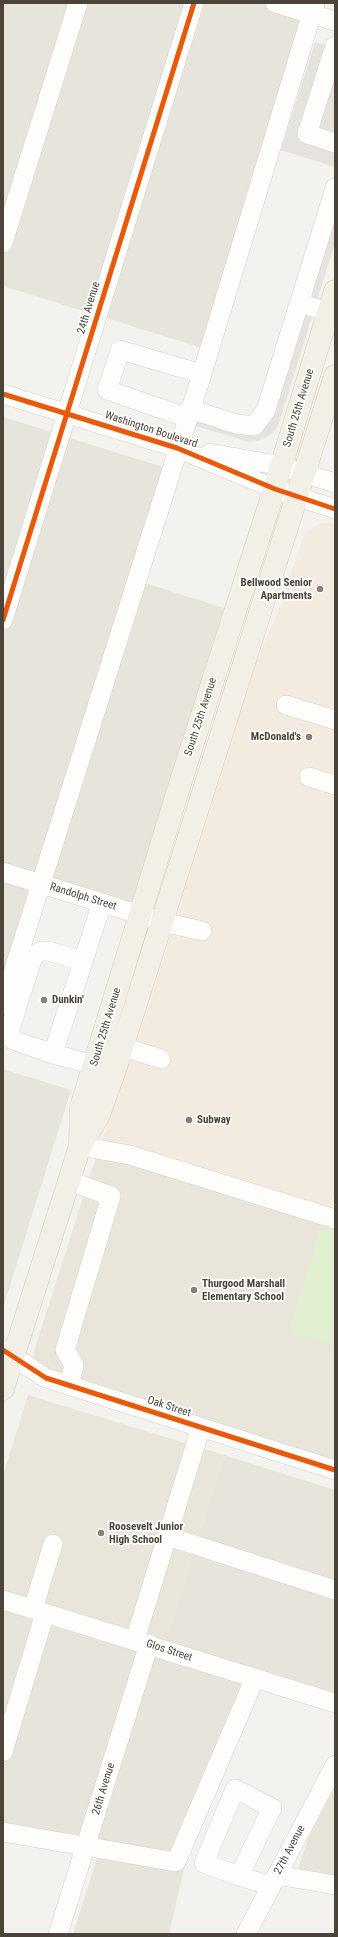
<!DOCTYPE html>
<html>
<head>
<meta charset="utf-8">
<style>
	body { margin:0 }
	#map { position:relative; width:338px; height:1937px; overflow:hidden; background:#f4f2ee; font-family:"Roboto Condensed",sans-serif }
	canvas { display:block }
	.frame { position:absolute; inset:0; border:4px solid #4b4439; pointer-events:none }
</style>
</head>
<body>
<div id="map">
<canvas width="338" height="1937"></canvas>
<div class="frame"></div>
</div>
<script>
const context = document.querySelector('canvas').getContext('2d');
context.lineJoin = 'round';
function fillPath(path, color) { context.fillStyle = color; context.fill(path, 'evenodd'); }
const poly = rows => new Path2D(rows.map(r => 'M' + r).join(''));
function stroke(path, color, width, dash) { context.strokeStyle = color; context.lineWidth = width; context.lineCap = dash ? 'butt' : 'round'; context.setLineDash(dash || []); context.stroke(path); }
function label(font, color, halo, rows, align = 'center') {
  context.font = font + ' "Roboto Condensed",sans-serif'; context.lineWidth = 3.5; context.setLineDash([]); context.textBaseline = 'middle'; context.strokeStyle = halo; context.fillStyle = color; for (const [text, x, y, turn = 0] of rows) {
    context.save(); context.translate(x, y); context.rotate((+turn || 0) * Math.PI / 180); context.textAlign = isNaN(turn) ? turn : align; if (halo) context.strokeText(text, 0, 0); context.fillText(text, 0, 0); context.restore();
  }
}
const residential = poly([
	[3,3,310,3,202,348,3,286],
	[3,417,166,468,132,579,224,608,131,908,39,880,3,997],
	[3,1069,71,1090,3,1308],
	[224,1455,335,1490,335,1695,256,1668,185,1865,169,1934,73,1934,99,1852,3,1832,3,1610,160,1659],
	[335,1752,335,1879,297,1873]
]);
const commercial = poly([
	[321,523,335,523,335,1193,325,1225,97,1154,144,1021,255,665,283,600,302,539,308,531]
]);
const education = poly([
	[97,1154,335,1229,335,1460,41,1367,33,1359,34,1351],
	[28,1395,224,1455,165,1644,3,1591,3,1475]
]);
const green = poly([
	[321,1224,335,1229,335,1346,288,1332]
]);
const parking = poly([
	[315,42,335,48,335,167,281,150],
	[335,172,335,243,278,426,272,434,258,441,249,442,196,426,194,421,251,416,262,405]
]);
const minor = poly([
	[275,3,335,21],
	[335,46,307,134,335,143],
	[3,243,78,3],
	[299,303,328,312],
	[3,394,177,448,275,489,335,509],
	[190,409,236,424,254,426,266,410,335,188],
	[188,418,107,390,120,350,202,374],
	[210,453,281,466,335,483],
	[3,620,194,3],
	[286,705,335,720],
	[309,777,335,785],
	[3,872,163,922,202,931],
	[3,1004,202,374,315,3],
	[123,1047,161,1059],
	[53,1054,13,1040,10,1037,10,1029,32,960,35,955,41,951,48,951,83,961],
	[94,1065,53,1054,102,903],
	[80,1146,130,1155,335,1219],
	[69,1181,111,1196,65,1350,74,1365,69,1386],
	[3,1350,46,1378,335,1470],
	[167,1536,335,1590],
	[3,1600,335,1703],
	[33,1609,53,1544],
	[135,1640,201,1427],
	[3,1752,45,1613],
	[3,1832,176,1862,255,1678],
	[277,1875,335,1885],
	[239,1876,272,1808,235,1789,204,1863,239,1876,271,1886],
	[58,1934,149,1644],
	[246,1934,335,1765]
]);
const major = poly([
	[80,1145,81,1107,180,784,267,512,335,291],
	[3,1389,80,1146,98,1117,115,1070,335,376]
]);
const cycleway = poly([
	[3,394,177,448,275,489,335,509],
	[3,620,194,3],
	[3,1350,46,1378,335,1470]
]);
const markers = [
	[320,589,4,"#868178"],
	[309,737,4,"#868178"],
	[44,1000,4,"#868178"],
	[189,1120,4,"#868178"],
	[194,1290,4,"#868178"],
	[101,1533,4,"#868178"]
];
const streetNames = [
	["24th Avenue",89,308,-73],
	["South 25th Avenue",299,408,-73],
	["Washington Boulevard",151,430,18],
	["South 25th Avenue",201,717,-72],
	["Randolph Street",83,897,17],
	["South 25th Avenue",106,1027,-73],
	["Oak Street",169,1407,18],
	["Glos Street",169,1651,18],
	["26th Avenue",104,1789,-73],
	["27th Avenue",290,1850,-62]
];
const poiNames = [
	["Bellwood Senior",312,583,"right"],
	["Apartments",312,596,"right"],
	["McDonald's",301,737,"right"],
	["Dunkin'",52,1000],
	["Subway",197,1120],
	["Thurgood Marshall",202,1284],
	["Elementary School",202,1297],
	["Roosevelt Junior",109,1527],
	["High School",109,1540]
];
fillPath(residential, '#e7e4dc');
fillPath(commercial, '#f3ebdf');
fillPath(education, '#eae5da');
fillPath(green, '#e1eecf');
fillPath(parking, '#e6e3df');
stroke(minor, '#d2d0cb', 20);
stroke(major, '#d6cebb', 23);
stroke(minor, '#fdfdfc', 19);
stroke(major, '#f2efe6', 22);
stroke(cycleway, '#e8590c', 5);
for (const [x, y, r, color] of markers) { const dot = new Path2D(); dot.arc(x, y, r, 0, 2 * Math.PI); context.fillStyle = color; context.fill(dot); stroke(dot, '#fff', 1.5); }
label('11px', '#4b4439', '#fff', streetNames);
label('bold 11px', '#4b4439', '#fff', poiNames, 'left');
</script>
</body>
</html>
